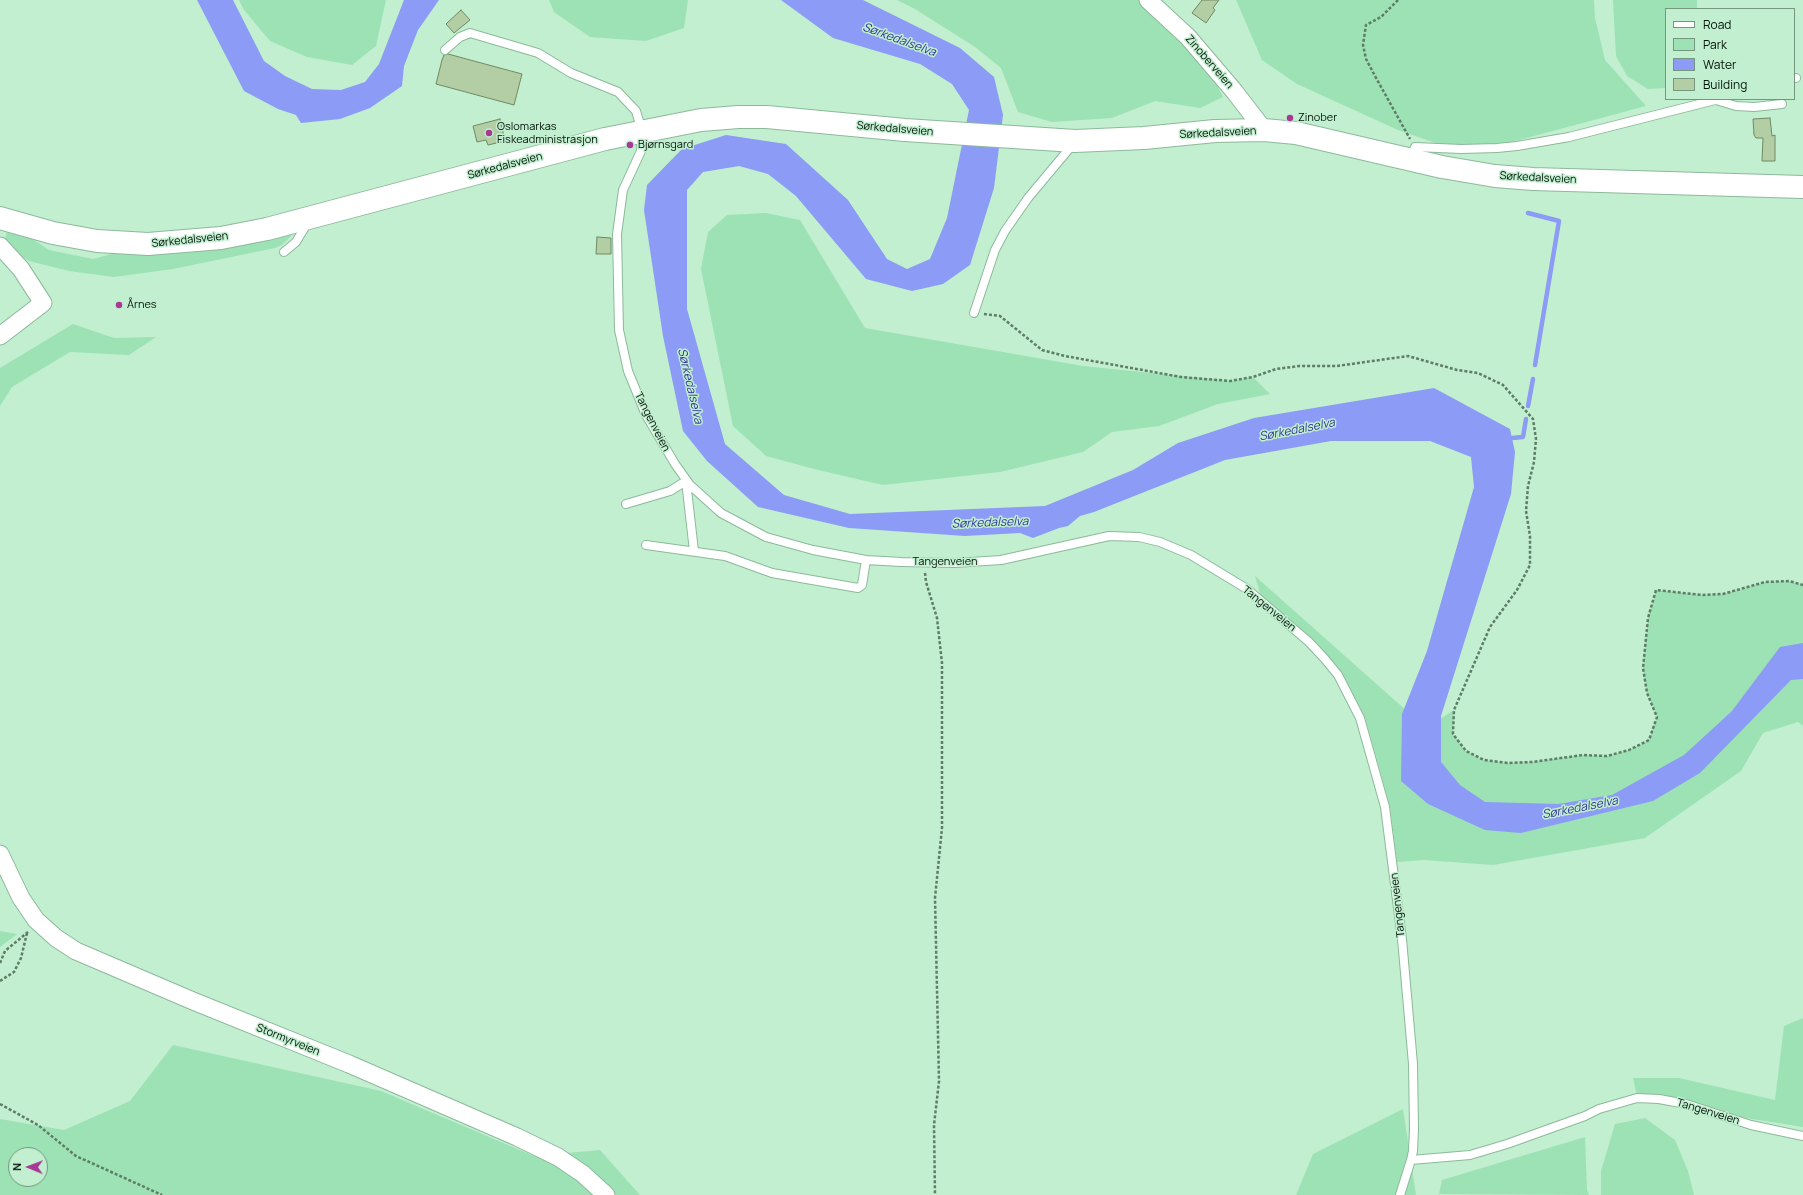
<!DOCTYPE html>
<html>
<head>
<meta charset="utf-8">
<style>
	body { margin:0 }
	#map { position:relative; width:1803px; height:1195px; overflow:hidden; background:#c1efcf; font-family:Manrope,sans-serif }
	canvas { display:block }
	.legend { position:absolute; left:1665px; top:8px; width:130px; height:92px; box-sizing:border-box; background:#c1efcf; border:1px solid #759780; margin:0; padding:5px 7px; list-style:none; font-size:12px; color:#031309 }
	.legend li { display:flex; align-items:center; gap:8px; height:20px }
	.legend b { width:20px; border:1px solid #759780 }
	.north { position:absolute; left:8px; top:1147px; width:40px; height:40px; box-sizing:border-box; background:#c1efcf; border:1px solid #759780; border-radius:50%; rotate:271deg; font-size:11px; font-weight:700; line-height:16px; text-align:center; color:#031309 }
	.north::after { content:''; display:block; margin:auto; width:14px; height:18px; background:#a83895; clip-path:polygon(50% 0,100% 100%,50% 72%,0 100%) }
</style>
</head>
<body>
<div id="map">
<canvas width="1803" height="1195"></canvas>
<ul class="legend">
<li><b style="height:5px;background:#fff"></b>Road</li>
<li><b style="height:11px;background:#9de2b5"></b>Park</li>
<li><b style="height:11px;background:#8b9bf6"></b>Water</li>
<li><b style="height:11px;background:#b3cea5"></b>Building</li>
</ul>
<div class="north">N</div>
</div>
<script>
const context = document.querySelector('canvas').getContext('2d');
context.lineJoin = 'round';
function fillPath(path, color) { context.fillStyle = color; context.fill(path, 'evenodd'); }
const poly = rows => new Path2D(rows.map(r => 'M' + r).join(''));
function stroke(path, color, width, dash) { context.strokeStyle = color; context.lineWidth = width; context.lineCap = dash ? 'butt' : 'round'; context.setLineDash(dash || []); context.stroke(path); }
function label(font, color, halo, rows, align = 'center') {
  context.font = font + ' Manrope,sans-serif'; context.lineWidth = 3; context.setLineDash([]); context.textBaseline = 'middle'; context.strokeStyle = halo; context.fillStyle = color; for (const [text, x, y, turn = 0] of rows) {
    context.save(); context.translate(x, y); context.rotate((+turn || 0) * Math.PI / 180); context.textAlign = isNaN(turn) ? turn : align; if (halo) context.strokeText(text, 0, 0); context.fillText(text, 0, 0); context.restore();
  }
}
const green = poly([
	[239,0,386,0,376,46,352,65,307,57,270,41,244,10],
	[549,0,688,0,684,28,646,41,590,37,554,12],
	[897,0,1139,0,1206,64,1223,97,1200,108,1155,101,1112,118,1052,122,1018,112,1001,68,975,47,915,9],
	[1236,0,1594,0,1595,18,1605,60,1646,106,1467,154,1398,130,1297,84,1262,60],
	[1613,0,1697,0,1697,9,1666,9,1666,88,1648,89,1627,76,1616,56],
	[766,213,800,220,865,328,1083,366,1230,381,1253,377,1270,394,1218,404,1159,426,1112,432,1083,452,1000,472,883,485,818,470,766,456,733,426,701,269,708,232,727,215],
	[7,231,28,236,49,250,93,259,115,253,194,251,221,247,289,232,292,235,282,245,275,248,173,269,114,277,69,271,29,261,15,252,5,240],
	[73,324,114,338,156,337,129,355,70,352,12,387,0,406,0,368],
	[1255,576,1426,728,1454,710,1453,734,1466,751,1484,760,1508,763,1532,762,1583,755,1607,756,1629,750,1649,740,1657,717,1647,693,1643,668,1648,618,1656,590,1702,595,1723,594,1765,582,1789,581,1803,585,1803,726,1798,722,1763,733,1741,771,1645,838,1493,865,1424,860,1397,862,1390,806,1365,717,1342,673,1261,597],
	[0,931,17,934,0,947],
	[1803,1018,1803,1127,1638,1101,1633,1078,1679,1078,1775,1100,1784,1026],
	[173,1045,381,1091,534,1156,600,1150,640,1195,0,1195,0,1119,64,1130,130,1101],
	[16,1155,40,1155,40,1179,16,1179],
	[1403,1109,1416,1195,1296,1195,1313,1154],
	[1645,1118,1675,1140,1688,1171,1694,1195,1601,1195,1601,1171,1615,1124],
	[1585,1137,1587,1190,1589,1195,1439,1194,1442,1180]
]);
const water = poly([
	[197,0,233,0,264,61,285,76,312,89,341,90,365,82,379,64,404,0,439,0,418,30,404,66,402,86,370,108,340,119,301,123,296,115,278,109,244,91],
	[781,0,863,0,960,48,994,77,1003,115,994,188,970,265,943,284,912,291,866,279,796,196,768,174,739,166,703,172,687,190,687,309,725,444,784,495,850,514,1045,506,1133,470,1178,443,1254,418,1434,388,1510,429,1515,452,1511,494,1441,716,1441,762,1460,785,1485,802,1558,804,1612,795,1684,755,1732,711,1780,647,1803,643,1803,679,1791,680,1700,773,1653,801,1521,833,1485,830,1428,804,1401,781,1402,714,1427,651,1474,487,1471,457,1430,441,1331,441,1225,460,1094,512,1080,516,1068,526,1059,528,1033,538,1020,533,965,536,849,528,758,507,707,461,683,431,663,336,644,210,647,185,682,149,726,135,786,144,848,200,887,259,907,269,930,259,947,218,969,110,952,84,920,64,833,38]
]);
const stream = poly([
	[1528,213,1559,221,1535,365],
	[1528,406,1533,379],
	[1512,438,1523,437,1526,419]
]);
const building = poly([
	[1202,0,1219,0,1213,8,1215,10,1206,23,1192,13,1202,0],
	[461,10,470,20,454,33,446,24,461,10],
	[448,54,522,74,514,105,436,84,442,60,444,55,448,54],
	[1770,118,1772,136,1775,135,1775,161,1762,161,1763,138,1756,138,1754,135,1753,119,1770,118],
	[500,119,505,141,488,145,486,140,477,142,473,126,500,119],
	[597,237,611,238,611,254,596,254,597,237]
]);
const path = poly([
	[1398,0,1381,17,1366,25,1363,45,1366,59,1375,76,1410,139],
	[984,314,1000,316,1042,350,1065,356,1181,377,1230,381,1253,377,1276,369,1299,366,1337,366,1408,356,1457,370,1478,373,1503,385,1533,419,1536,439,1534,462,1528,486,1526,511,1530,536,1530,565,1517,590,1490,627,1454,710,1453,734,1466,751,1484,760,1508,763,1532,762,1583,755,1607,756,1629,750,1649,740,1657,717,1647,693,1643,668,1648,618,1656,590,1702,595,1723,594,1765,582,1789,581,1803,585],
	[925,573,926,582,937,618,942,663,942,828,935,898,939,1081,934,1125,935,1195],
	[0,963,5,951,28,932],
	[0,981,14,972,21,958,27,933],
	[0,1104,38,1125,76,1156,162,1195]
]);
const lane = poly([
	[445,50,460,37,470,33,538,53,571,73,618,92,636,111,642,131,641,151,623,190,617,234,619,330,628,371,646,415,675,464,690,485,721,513,766,537,813,550,866,560,901,562,955,563,1001,560,1109,536,1139,537,1160,542,1191,555,1247,589,1309,642,1324,658,1338,675,1360,718,1385,807,1402,939,1413,1064,1414,1129,1413,1151,1411,1160,1470,1155,1507,1144,1585,1116,1599,1109,1637,1098,1659,1099,1686,1104,1751,1125,1803,1136],
	[1794,78,1796,78],
	[1716,100,1736,106,1754,107,1782,104],
	[1410,159,1415,147,1461,149,1497,148,1517,146,1569,137,1719,99],
	[284,252,296,242,308,222],
	[974,313,995,250,1005,231,1028,198,1074,143],
	[626,504,670,491,686,481,694,551],
	[646,545,725,556,772,573,858,588,862,585,866,560],
	[1400,1195,1411,1160]
]);
const street = poly([
	[1148,0,1188,37,1234,91,1264,130],
	[0,246,21,269,43,303,0,336],
	[0,854,21,898,36,920,56,938,76,951,193,1001,349,1064,517,1137,558,1157,583,1174,606,1195]
]);
const secondary = poly([
	[0,218,53,233,97,241,148,244,221,238,267,229,605,139,701,120,738,117,767,117,905,130,1075,141,1144,138,1215,131,1264,130,1296,133,1442,167,1495,176,1533,179,1803,187]
]);
const markers = [
	[1290,118,4,"#a83895"],
	[489,133,4,"#a83895"],
	[630,145,4,"#a83895"],
	[119,305,4,"#a83895"]
];
const streetNames = [
	["Zinoberveien",1209,62,49],
	["Sørkedalsveien",895,129,5],
	["Sørkedalsveien",1218,133,-3],
	["Sørkedalsveien",505,166,-15],
	["Sørkedalsveien",1538,178,3],
	["Sørkedalsveien",190,240,-6],
	["Tangenveien",652,422,63],
	["Tangenveien",945,562],
	["Tangenveien",1269,609,39],
	["Tangenveien",1398,905,-96],
	["Stormyrveien",288,1040,22],
	["Tangenveien",1708,1112,17]
];
const poiNames = [
	["Zinober",1298,118],
	["Oslomarkas",497,127],
	["Fiskeadministrasjon",497,140],
	["Bjørnsgard",638,145],
	["Årnes",127,305]
];
const waterNames = [
	["Sørkedalselva",899,40,20],
	["Sørkedalselva",690,386,77],
	["Sørkedalselva",1297,430,-11],
	["Sørkedalselva",990,523,-2],
	["Sørkedalselva",1580,808,-11]
];
fillPath(green, '#9de2b5');
fillPath(water, '#8b9bf6');
stroke(stream, '#8b9bf6', 4.5);
fillPath(building, '#b3cea5');
stroke(building, '#708a63', 1);
stroke(lane, '#8db99b', 10);
stroke(street, '#8db99b', 19);
stroke(secondary, '#8db99b', 24);
stroke(path, '#5e7c67', 2.5, [3, 2]);
stroke(lane, '#fff', 8);
stroke(street, '#fff', 17);
stroke(secondary, '#fff', 22);
for (const [x, y, r, color] of markers) { const dot = new Path2D(); dot.arc(x, y, r, 0, 2 * Math.PI); context.fillStyle = color; context.fill(dot); stroke(dot, '#c1efcf', 1.5); }
label('11px', '#031309', '#c1efcf', streetNames);
label('11px', '#031309', '#c1efcf', poiNames, 'left');
label('italic 12px', '#33349b', '#c1efcf', waterNames);
</script>
</body>
</html>
